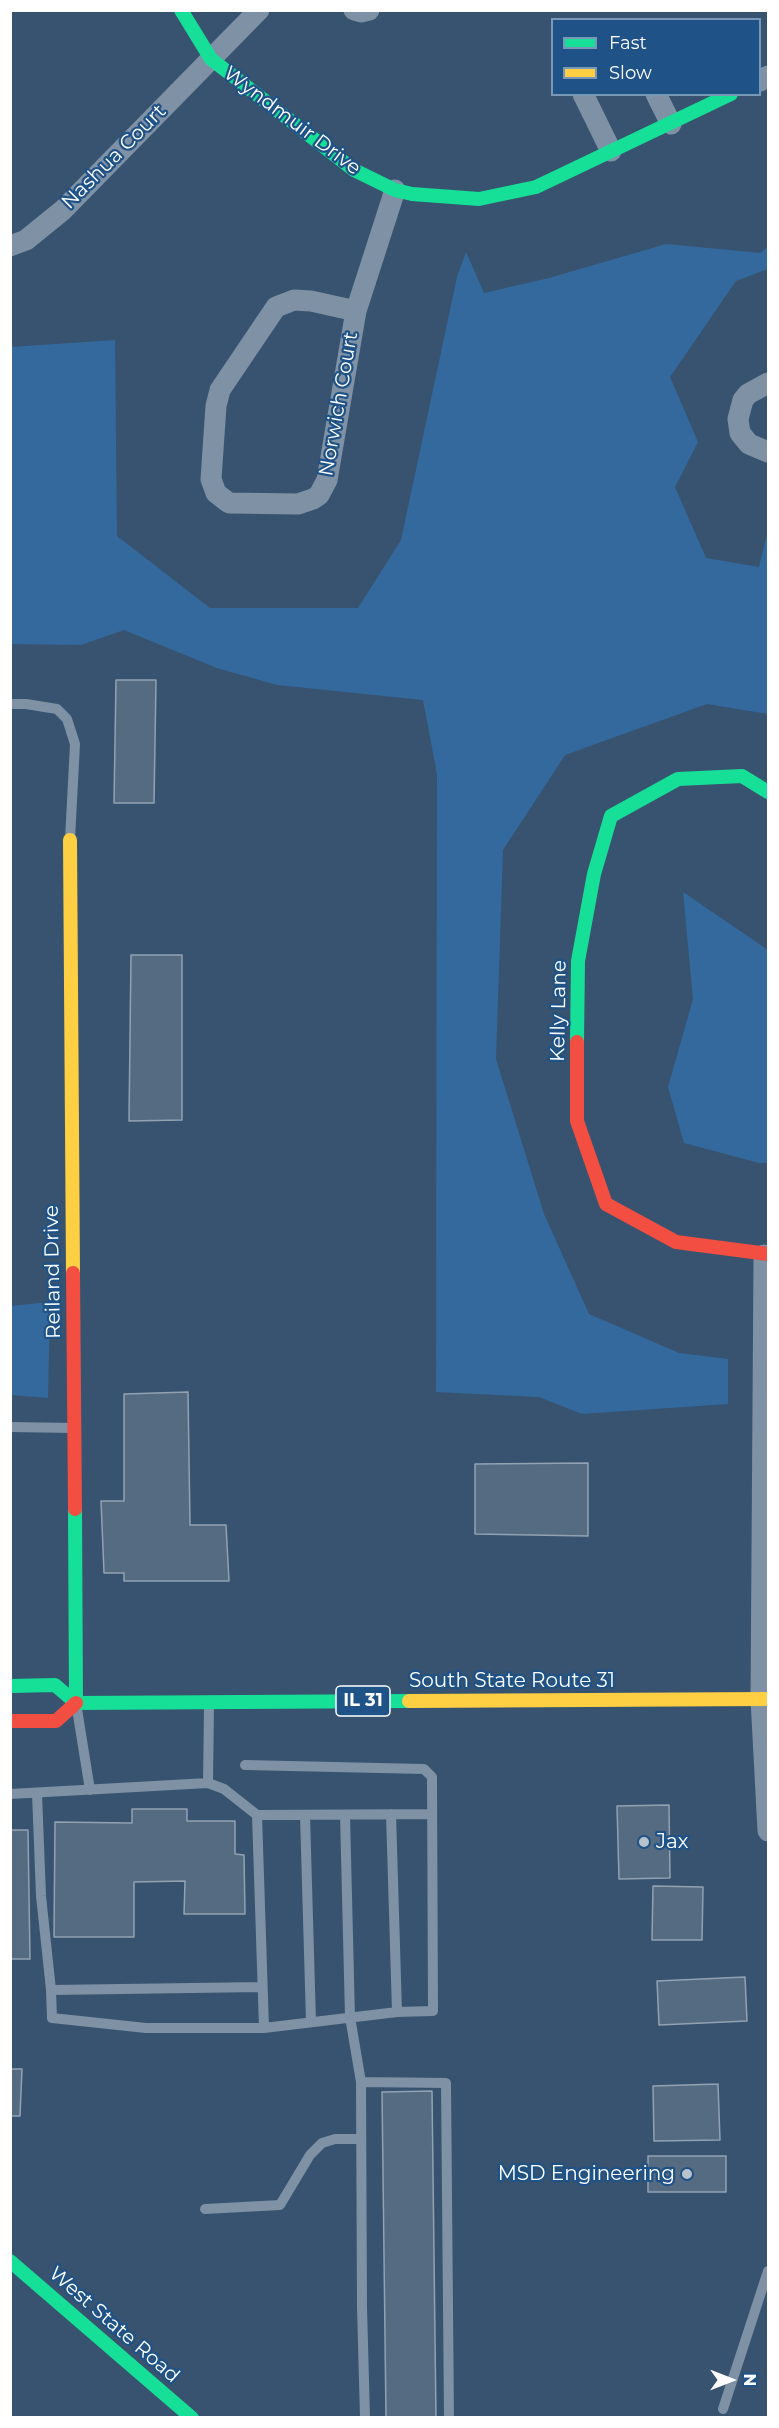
<!DOCTYPE html>
<html>
<head>
<meta charset="utf-8">
<style>
	body { margin:0 }
	#map { position:relative; width:779px; height:2428px; overflow:hidden; background:#37536f; font-family:Montserrat,sans-serif }
	canvas { display:block }
	.frame { position:absolute; inset:0; border:12px solid #fff; pointer-events:none }
	.legend { position:absolute; left:551px; top:18px; width:210px; height:78px; box-sizing:border-box; background:#1f5287; border:2px solid #7997b7; margin:0; padding:8px 10px; list-style:none; font-size:18px; color:#fff }
	.legend li { display:flex; align-items:center; gap:12px; height:30px }
	.legend b { width:30px; border:2px solid #7997b7 }
	.north { position:absolute; left:701px; top:2350px; width:60px; height:60px; -webkit-text-stroke:4px #1f5287; paint-order:stroke; rotate:90deg; font-size:16px; font-weight:700; line-height:24px; text-align:center; color:#fff }
	.north::after { content:''; display:block; margin:auto; width:21px; height:27px; background:#fff; clip-path:polygon(50% 0,100% 100%,50% 72%,0 100%) }
</style>
</head>
<body>
<div id="map">
<canvas width="779" height="2428"></canvas>
<div class="frame"></div>
<ul class="legend">
<li><b style="height:8px;background:#16e098"></b>Fast</li>
<li><b style="height:8px;background:#ffcf43"></b>Slow</li>
</ul>
<div class="north">N</div>
</div>
<script>
const context = document.querySelector('canvas').getContext('2d');
context.lineJoin = 'round';
function fillPath(path, color) { context.fillStyle = color; context.fill(path, 'evenodd'); }
const poly = rows => new Path2D(rows.map(r => 'M' + r).join(''));
function stroke(path, color, width, dash) { context.strokeStyle = color; context.lineWidth = width; context.lineCap = dash ? 'butt' : 'round'; context.setLineDash(dash || []); context.stroke(path); }
function label(font, color, halo, rows, align = 'center') {
  context.font = font + ' Montserrat,sans-serif'; context.lineWidth = 4.5; context.setLineDash([]); context.textBaseline = 'middle'; context.strokeStyle = halo; context.fillStyle = color; for (const [text, x, y, turn = 0] of rows) {
    context.save(); context.translate(x, y); context.rotate((+turn || 0) * Math.PI / 180); context.textAlign = isNaN(turn) ? turn : align; if (halo) context.strokeText(text, 0, 0); context.fillText(text, 0, 0); context.restore();
  }
}
const green = poly([
	[666,244,761,253,768,246,768,269,736,281,670,377,698,442,675,487,706,558,759,567,766,538,768,536,768,714,707,704,565,755,503,850,496,1059,544,1214,589,1314,679,1353,728,1359,728,1404,582,1414,539,1397,436,1392,437,774,423,700,277,685,217,668,124,630,81,645,11,644,11,347,115,340,117,536,210,608,358,608,401,540,457,277,466,252,484,293,549,278],
	[683,892,768,950,768,1163,759,1163,684,1143,668,1087,693,999],
	[50,1302,48,1398,11,1395,11,1306]
]);
const building = poly([
	[116,680,156,680,154,803,114,803,116,680],
	[131,955,182,955,182,1120,129,1121,131,955],
	[188,1392,190,1525,226,1525,229,1581,124,1581,124,1573,104,1573,101,1501,124,1501,124,1394,188,1392],
	[588,1463,588,1536,475,1534,475,1464,588,1463],
	[669,1805,670,1878,619,1879,617,1806,669,1805],
	[132,1809,187,1809,187,1821,235,1821,235,1854,244,1855,245,1914,184,1914,185,1881,134,1882,134,1937,54,1937,55,1822,132,1823,132,1809],
	[10,1830,28,1830,30,1959,10,1959,10,1830],
	[653,1886,703,1887,702,1940,652,1940,653,1886],
	[745,1977,747,2021,659,2025,657,1981,745,1977],
	[10,2069,22,2069,20,2116,10,2116,10,2069],
	[718,2084,720,2140,654,2141,653,2086,718,2084],
	[432,2091,436,2418,386,2418,382,2092,432,2091],
	[648,2156,726,2156,726,2192,648,2192,648,2156]
]);
const lane = poly([
	[10,704,26,704,57,709,67,719,75,744,70,839],
	[10,1427,74,1428],
	[77,1709,90,1790],
	[208,1783,209,1705],
	[37,1793,41,1896,51,1990,52,2018,146,2028,264,2028,397,2012,433,2011,432,1777,424,1769,245,1765],
	[10,1794,208,1783,224,1789,257,1815,264,2028],
	[391,1814,397,2012],
	[257,1815,432,1814],
	[305,1815,311,2022],
	[345,1815,350,2017,361,2082],
	[51,1990,262,1987],
	[205,2209,280,2205,310,2155,322,2143,335,2139,361,2139],
	[723,2409,768,2271],
	[365,2418,362,2307,361,2082,446,2083,449,2418]
]);
const street = poly([
	[354,10,361,12,369,10],
	[760,81,768,76],
	[583,94,611,151],
	[656,94,671,124],
	[10,246,26,240,63,210,259,10],
	[294,300,311,301,356,311,327,480,319,495,313,499,298,504,229,503,216,493,211,479,216,406,220,390,276,307,294,300],
	[356,311,395,190],
	[768,383,748,394,743,400,738,419,740,433,749,444,768,452],
	[764,1255,761,1699,768,1831]
]);
const fast = poly([
	[181,10,211,59,354,170,395,190,412,194,479,199,536,187,731,94],
	[577,1042,578,961,594,874,611,816,678,779,742,776,768,792],
	[75,1509,76,1703],
	[10,1686,55,1685,76,1703,409,1701],
	[10,2261,192,2418]
]);
const slow = poly([
	[70,840,73,1273],
	[409,1701,768,1699]
]);
const jam = poly([
	[577,1042,577,1121,606,1204,676,1242,768,1254],
	[73,1273,75,1509],
	[10,1721,56,1721,76,1703]
]);
const markers = [
	[644,1842,6,"#b9c3cd"],
	[687,2174,6,"#b9c3cd"]
];
const shields = [
	[363,1701,54]
];
const shieldNames = [
	["IL 31",363,1701]
];
const streetNames = [
	["Wyndmuir Drive",292,121,37],
	["Nashua Court",114,157,-45],
	["Norwich Court",339,404,-80],
	["Kelly Lane",559,1011,-89],
	["Reiland Drive",53,1272,-91],
	["South State Route 31",512,1681],
	["West State Road",114,2325,41]
];
const poiNames = [
	["Jax",656,1842],
	["MSD Engineering",675,2174,"right"]
];
fillPath(green, '#34699e');
fillPath(building, '#556b82');
stroke(building, '#92a2b3', 1.5);
stroke(lane, '#7e91a5', 10);
stroke(street, '#7e91a5', 21);
stroke(fast, '#16e098', 14);
stroke(slow, '#ffcf43', 14);
stroke(jam, '#f24e42', 14);
for (const [x, y, r, color] of markers) { const dot = new Path2D(); dot.arc(x, y, r, 0, 2 * Math.PI); context.fillStyle = color; context.fill(dot); stroke(dot, '#1f5287', 2); }
for (const [x, y, w] of shields) { const box = new Path2D(); box.roundRect(x - w / 2, y - 15, w, 30, 4.5); context.fillStyle = '#1f5287'; context.fill(box); stroke(box, '#fff', 1.5); }
label('bold 18px', '#fff', null, shieldNames);
label('20px', '#fff', '#1f5287', streetNames);
label('20px', '#fff', '#1f5287', poiNames, 'left');
</script>
</body>
</html>
